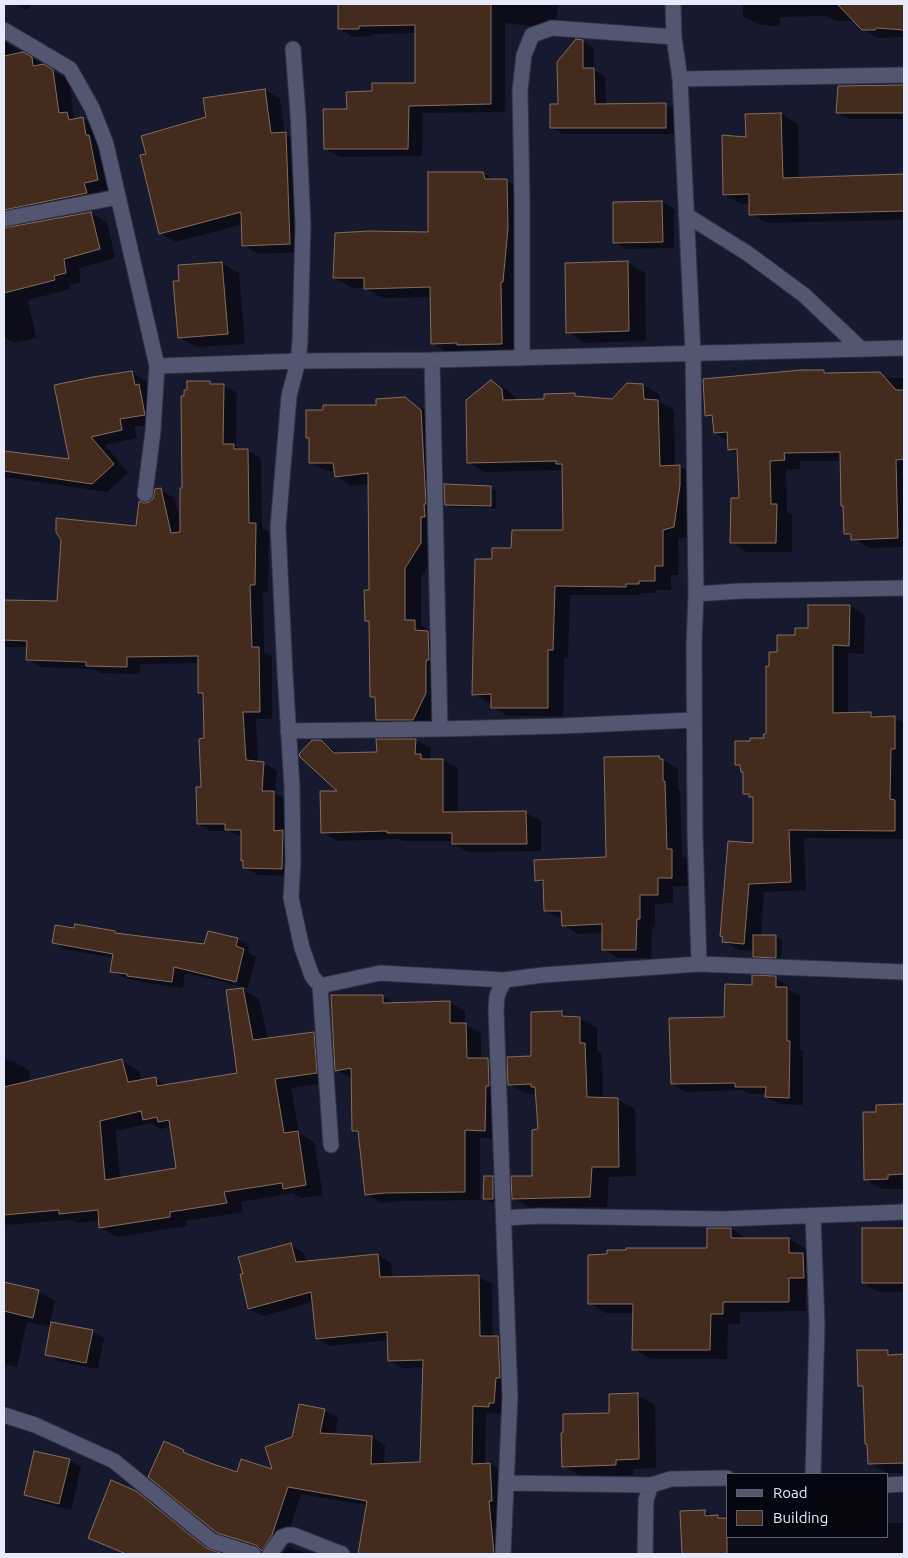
<!DOCTYPE html>
<html>
<head>
<meta charset="utf-8">
<style>
	body { margin:0 }
	#map { position:relative; width:908px; height:1558px; overflow:hidden; background:#17192f; font-family:Ubuntu,sans-serif }
	canvas { display:block }
	.frame { position:absolute; inset:0; border:5px solid #e7eafa; pointer-events:none }
	.legend { position:absolute; left:726px; top:1473px; width:162px; height:65px; box-sizing:border-box; background:#05060f; border:1px solid #5f616d; margin:0; padding:6px 9px; list-style:none; font-size:15px; color:#e7eafa }
	.legend li { display:flex; align-items:center; gap:10px; height:25px }
	.legend b { width:25px; border:1px solid #5f616d }
</style>
</head>
<body>
<div id="map">
<canvas width="908" height="1558"></canvas>
<div class="frame"></div>
<ul class="legend">
<li><b style="height:6px;background:#525670"></b>Road</li>
<li><b style="height:14px;background:#432c1d"></b>Building</li>
</ul>
</div>
<script>
const context = document.querySelector('canvas').getContext('2d');
context.lineJoin = 'round';
function fillPath(path, color) { context.fillStyle = color; context.fill(path, 'evenodd'); }
const poly = rows => new Path2D(rows.map(r => 'M' + r).join(''));
function stroke(path, color, width, dash) { context.strokeStyle = color; context.lineWidth = width; context.lineCap = dash ? 'butt' : 'round'; context.setLineDash(dash || []); context.stroke(path); }
const shadow = poly([
	[16,4,33,4,27,10],
	[339,4,558,4,555,29,505,23,505,112,423,113,422,156,340,157,325,149,348,110,373,92,417,84,417,33,373,34,373,36,353,37,339,28],
	[743,4,904,4,904,37,878,38,862,29,854,21,836,21,826,16,780,17,779,27,758,24,743,16],
	[582,41,594,48,594,70,605,77,606,105,666,105,678,111,678,134,563,134,551,128],
	[6,43,69,80,74,117,78,119,83,118,98,128,113,189,99,191,102,202,11,225,11,229,91,213,107,222,115,258,79,268,81,282,69,285,70,289,28,300,36,338,14,343,4,337,4,44],
	[904,86,904,119,849,119,838,113,839,87],
	[265,90,280,99,285,134,301,143,305,252,259,254,243,245,243,224,176,242,160,233,207,118],
	[781,114,798,124,799,178,904,175,904,220,767,223,751,214,750,204,741,204,724,195,747,138,746,115],
	[483,173,495,180,507,181,524,191,519,354,449,353,432,343,432,297,383,298,365,288,352,288,335,278,430,233],
	[662,202,674,209,674,248,626,249,615,242],
	[222,263,239,273,245,344,196,347,179,337,180,282],
	[627,263,645,273,646,341,585,343,568,332],
	[824,371,829,374,877,373,886,378,904,378,904,547,869,548,846,533,842,461,800,461,800,469,786,470,787,512,792,515,792,552,747,552,731,542,741,500,739,454,729,449,729,441,715,433,714,420,706,415],
	[132,373,147,382,159,423,134,427,137,438,105,445,128,473,107,492,4,477,4,453,71,460],
	[491,381,507,390,518,401,545,400,575,395,579,397,612,400,627,384,643,385,659,394,660,402,674,410,675,466,679,466,695,476,690,536,678,539,679,575,671,575,671,590,655,590,655,593,641,593,641,595,570,595,568,658,564,658,563,716,508,716,492,707,492,703,489,703,474,694,493,561,564,531,564,470,484,472,468,462],
	[210,383,214,385,223,385,237,393,236,447,242,450,248,450,261,458,262,528,269,532,268,592,263,592,264,652,272,656,272,719,256,719,258,763,263,763,277,771,275,793,287,800,295,876,258,875,245,867,245,861,242,860,242,837,229,831,211,831,198,824,203,788,205,740,205,695,199,692,199,663,140,664,140,674,101,673,93,669,41,667,27,659,28,647,4,647,4,601,58,603,137,527,150,504,161,490,174,498,181,523,183,490],
	[405,399,422,408,437,420,437,552,421,577,421,625,430,631,442,702,429,728,393,729,377,720,376,699,371,696,370,623,366,620,371,591,369,484,352,486,336,477,335,471,326,471,310,462,311,439,307,437,377,406],
	[491,487,496,491,496,508,451,507,446,504],
	[809,606,850,606,865,615,864,654,848,653,848,714,871,714,878,718,894,718,904,723,904,839,804,838,806,890,764,892,761,936,776,937,782,940,781,960,759,959,754,956,754,951,739,950,724,941,755,845,754,799,745,793,745,773,742,771,742,767,736,764,751,742,765,739,767,735,770,668,778,653,796,637,809,629],
	[378,740,416,740,431,748,430,760,443,760,458,768,458,813,526,813,541,821,541,851,468,852,453,844,453,841,403,841,400,839,337,841,322,832,340,792,321,741,340,754,378,753],
	[659,757,678,769,678,790,680,791,682,856,687,859,687,886,673,886,673,903,655,904,655,927,652,927,651,958,618,958,603,949,603,933,578,934,563,925,563,919,545,911,544,884,536,880,607,858],
	[115,932,119,934,205,945,238,939,249,946,248,952,256,957,248,988,185,973,183,988,140,982,136,980,124,978,112,971,114,958,65,949,54,943],
	[775,978,789,986,789,990,800,996,800,1049,803,1051,803,1105,780,1104,766,1097,766,1094,750,1094,742,1090,686,1092,672,1084,725,1018,753,986],
	[242,989,259,999,268,1039,314,1033,330,1043,333,1082,291,1088,299,1133,314,1142,323,1195,301,1198,292,1193,241,1202,243,1212,186,1221,187,1226,117,1237,100,1227,100,1221,77,1223,72,1220,4,1225,4,1060,13,1061,30,1071,29,1083,122,1061,139,1071,142,1081,156,1079,167,1085,238,1074],
	[150,1123,161,1129,170,1127,178,1169,120,1179,116,1131],
	[383,996,396,1004,450,1003,465,1011,465,1024,481,1033,481,1059,488,1059,503,1068,499,1139,480,1138,480,1200,400,1201,381,1203,366,1194,359,1134,353,1130,352,1079,336,1070],
	[562,1013,571,1018,580,1018,597,1028,597,1051,602,1054,603,1099,617,1099,635,1109,636,1176,609,1177,607,1207,531,1208,513,1198,533,1177,540,1131,537,1094,527,1094,509,1084,532,1057],
	[878,1106,904,1106,904,1189,882,1189,865,1179,878,1113],
	[492,1178,498,1181,499,1202,490,1202,485,1199],
	[731,1229,748,1239,789,1239,806,1249,806,1256,821,1264,821,1287,806,1287,806,1311,740,1312,740,1324,728,1324,727,1359,651,1359,634,1349,634,1313,606,1313,589,1303,708,1249],
	[904,1229,904,1292,879,1292,863,1283,863,1230],
	[291,1245,304,1253,307,1262,378,1255,391,1263,393,1278,479,1277,492,1284,493,1337,498,1337,512,1345,502,1414,486,1413,485,1464,490,1464,503,1472,507,1554,419,1554,375,1547,367,1505,301,1494,285,1543,270,1554,262,1549,231,1540,217,1532,165,1442,197,1458,238,1474,274,1470,294,1438,324,1410,338,1418,335,1435,372,1437,385,1445,384,1465,421,1463,424,1367,403,1368,389,1361,389,1340,330,1346,317,1338,313,1302,263,1316,249,1308],
	[4,1283,38,1291,55,1301,50,1323,92,1331,104,1338,98,1369,58,1361,46,1354,51,1327,27,1322,17,1367,4,1364],
	[888,1351,896,1356,904,1356,904,1473,887,1473,869,1463,864,1388,859,1385],
	[637,1395,655,1405,656,1468,633,1469,633,1475,581,1476,563,1466,611,1414],
	[69,1460,81,1467,71,1510,37,1501,26,1495],
	[136,1493,150,1500,215,1553,219,1554,124,1554,90,1538],
	[705,1511,714,1517,727,1516,727,1537,887,1537,887,1523,904,1523,904,1554,680,1554,680,1551,683,1550],
	[288,1547,309,1554,283,1554]
]);
const building = poly([
	[338,4,491,4,491,104,409,106,408,149,324,149,323,109,347,109,346,92,372,91,372,83,415,83,415,25,359,26,359,29,338,29,338,4],
	[837,4,904,4,904,30,877,28,875,30,862,30,837,4],
	[576,39,583,40,583,68,594,68,595,104,666,103,666,128,550,128,550,104,558,104,557,62,576,39],
	[23,52,32,57,33,66,44,64,53,70,59,113,67,112,69,120,83,117,86,135,89,135,98,180,84,183,87,193,4,210,4,56,23,52],
	[904,85,904,113,836,113,838,86,904,85],
	[265,89,271,133,286,132,290,244,242,246,241,212,159,234,140,155,146,154,141,136,206,117,203,98,265,89],
	[781,113,783,178,904,174,904,211,749,215,749,194,723,195,722,135,746,137,745,114,781,113],
	[428,172,483,172,485,179,507,179,508,228,503,282,501,282,502,344,457,345,457,343,431,344,430,287,364,289,364,278,333,278,335,233,369,231,428,232,428,172],
	[662,201,663,242,613,243,613,202,662,201],
	[91,212,100,249,64,259,66,273,54,276,55,280,4,293,4,228,91,212],
	[628,261,629,331,566,333,565,263,628,261],
	[222,262,228,334,178,338,173,281,179,281,178,265,222,262],
	[801,370,824,370,824,373,880,372,896,390,904,390,904,459,896,460,898,538,851,540,851,534,844,534,843,506,841,506,840,452,784,453,785,460,770,461,771,504,777,504,776,543,730,543,731,498,739,498,737,449,728,450,727,432,714,433,712,415,705,416,703,379,801,370],
	[132,371,135,385,139,384,145,415,120,419,122,430,91,437,114,464,92,484,4,471,4,451,69,459,54,385,93,377,132,371],
	[491,380,502,389,503,400,544,399,544,394,575,393,575,396,612,399,627,383,643,384,644,399,658,400,660,466,680,465,680,485,674,527,663,530,663,566,655,566,655,581,639,581,639,584,626,584,626,587,555,586,553,650,548,650,548,708,491,708,491,694,472,695,475,559,492,559,492,548,511,548,512,530,563,530,562,464,556,464,556,461,467,463,466,400,491,380],
	[187,381,210,381,210,384,224,384,223,444,234,444,234,449,248,449,249,523,256,523,255,585,250,585,252,647,259,647,260,712,243,712,246,760,264,762,262,791,274,791,274,831,283,830,282,869,243,868,243,860,241,861,241,830,225,830,225,824,197,824,196,787,201,787,199,739,204,738,203,693,198,693,198,656,127,657,127,667,86,666,86,662,26,660,27,641,4,640,4,600,57,601,61,540,56,532,56,518,136,526,139,501,144,503,149,502,153,499,155,489,161,488,171,533,180,532,180,488,182,488,181,396,184,396,184,390,187,390,187,381],
	[405,397,421,410,426,504,424,504,425,517,421,517,421,543,405,568,405,620,415,620,415,630,428,631,429,660,426,660,426,693,413,720,376,720,375,697,370,697,369,621,365,621,364,590,369,590,368,473,335,477,333,463,309,463,309,438,306,438,306,410,323,410,323,405,376,405,376,399,405,397],
	[444,484,491,486,491,506,445,505,444,484],
	[808,605,850,605,849,646,833,645,833,713,871,712,871,717,895,716,895,749,891,749,890,799,895,800,895,831,789,830,791,882,749,884,744,944,722,942,723,937,720,936,728,841,753,843,753,797,749,797,749,794,743,794,743,772,741,772,740,765,735,765,735,741,750,741,750,738,764,738,763,734,766,734,766,666,769,666,769,652,777,652,777,635,795,635,795,628,808,628,808,605],
	[376,739,416,739,415,754,421,754,421,759,443,759,443,812,526,811,527,844,452,844,452,833,387,833,387,831,321,833,320,791,337,791,300,757,299,754,312,740,321,740,334,753,377,752,376,739],
	[659,756,660,759,663,759,663,781,665,781,667,849,672,849,672,878,658,878,658,895,640,895,640,919,637,919,636,950,602,950,602,924,562,926,561,911,544,911,543,880,535,881,534,860,606,857,604,757,659,756],
	[75,924,115,931,115,933,204,944,208,931,238,938,236,946,244,949,236,982,174,967,172,982,127,976,127,974,110,972,113,954,52,943,55,925,74,928,75,924],
	[753,935,776,935,776,958,753,957,753,935],
	[752,975,776,976,776,987,787,987,787,1041,790,1041,789,1098,765,1097,766,1087,735,1087,735,1083,671,1084,669,1018,724,1017,725,984,752,985,752,975],
	[243,988,253,1040,314,1032,317,1073,275,1079,284,1133,298,1131,306,1185,283,1189,282,1183,224,1192,227,1203,170,1212,170,1217,99,1228,98,1210,59,1214,59,1210,4,1215,4,1087,122,1059,128,1082,156,1077,157,1086,237,1073,226,990,243,988],
	[141,1111,143,1120,157,1117,158,1122,169,1120,176,1168,105,1180,100,1121,141,1111],
	[331,995,383,995,383,1003,450,1001,450,1023,466,1023,467,1058,488,1058,489,1086,486,1086,485,1131,465,1130,465,1192,384,1193,365,1195,358,1131,352,1131,351,1068,335,1071,331,995],
	[562,1011,562,1016,580,1017,580,1043,585,1043,587,1097,618,1098,619,1167,592,1167,590,1197,512,1199,511,1176,532,1176,532,1130,538,1129,535,1087,531,1087,531,1084,508,1085,507,1057,531,1056,531,1012,562,1011],
	[904,1104,904,1174,888,1175,888,1179,864,1180,863,1112,876,1112,876,1105,904,1104],
	[484,1176,493,1176,493,1199,483,1199,484,1176],
	[707,1228,731,1228,731,1238,789,1238,789,1253,803,1253,804,1278,789,1278,789,1302,723,1302,723,1314,711,1314,710,1350,632,1350,633,1304,588,1304,588,1255,607,1254,607,1250,626,1250,626,1248,707,1248,707,1228],
	[862,1228,904,1228,904,1283,862,1283,862,1228],
	[291,1243,296,1262,378,1254,380,1277,479,1275,480,1336,498,1336,500,1378,496,1378,494,1403,489,1403,489,1407,473,1406,472,1464,490,1463,492,1501,489,1501,494,1554,358,1554,367,1501,288,1487,272,1535,262,1551,256,1545,217,1533,148,1477,164,1441,184,1450,183,1452,210,1463,237,1472,241,1459,272,1469,265,1447,292,1437,299,1404,325,1409,320,1433,372,1436,371,1464,420,1462,423,1360,388,1361,387,1332,316,1339,311,1292,248,1309,240,1274,243,1274,238,1257,291,1243],
	[4,1282,39,1290,33,1318,4,1311,4,1282],
	[51,1322,93,1330,86,1363,45,1355,51,1322],
	[857,1350,888,1350,888,1355,904,1354,904,1463,868,1464,867,1444,865,1444,863,1386,858,1386,857,1350],
	[638,1393,639,1459,616,1460,616,1465,562,1467,561,1433,563,1433,563,1414,609,1413,609,1394,638,1393],
	[34,1451,70,1459,59,1504,24,1495,34,1451],
	[111,1480,136,1491,206,1548,223,1554,126,1554,88,1538,111,1480],
	[705,1510,705,1516,718,1515,718,1518,727,1518,727,1554,682,1554,680,1511,705,1510]
]);
const minor = poly([
	[673,4,674,37,680,79,693,353,696,594,694,644,695,833,699,964],
	[4,30,70,69,92,108,106,144,157,366,153,431,145,494],
	[293,49,298,114,303,225,300,342,298,361,289,396,278,527,285,673,292,787,293,862,291,898,302,948,312,976,320,986,331,1145],
	[680,79,904,75],
	[686,215,747,253,804,295,861,349],
	[4,219,118,197],
	[522,358,522,199,520,90,524,55,532,35,552,28,674,37],
	[432,360,440,729,560,726,694,720],
	[157,366,298,361,432,360,904,348],
	[696,594,740,591,904,588],
	[288,731,440,729],
	[320,986,380,973,504,980],
	[813,1216,817,1324,813,1474],
	[504,1218,539,1216,722,1219,904,1212],
	[4,1415,35,1425,114,1461,212,1541,253,1554],
	[506,1483,651,1485],
	[887,1485,904,1484],
	[270,1554,282,1537,288,1535,293,1535,342,1554],
	[503,1554,510,1397,496,1010,497,996,504,980,543,975,699,964,904,972],
	[645,1554,646,1500,651,1485,671,1479,727,1478]
]);
fillPath(shadow, '#0007');
fillPath(building, '#432c1d');
stroke(building, '#886d5c', 1);
stroke(minor, '#313244', 17);
stroke(minor, '#525670', 15);
</script>
</body>
</html>
